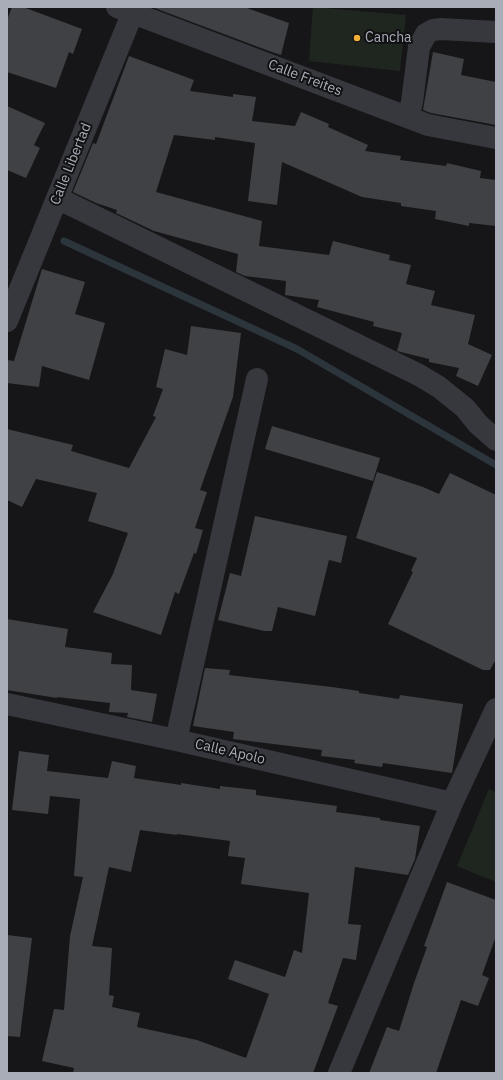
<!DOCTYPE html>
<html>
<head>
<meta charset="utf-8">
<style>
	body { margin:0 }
	#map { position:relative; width:503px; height:1080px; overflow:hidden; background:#161618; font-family:"IBM Plex Sans",sans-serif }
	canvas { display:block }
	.frame { position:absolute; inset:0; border:8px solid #a8adb8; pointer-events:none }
</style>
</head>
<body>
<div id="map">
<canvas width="503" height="1080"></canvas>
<div class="frame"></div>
</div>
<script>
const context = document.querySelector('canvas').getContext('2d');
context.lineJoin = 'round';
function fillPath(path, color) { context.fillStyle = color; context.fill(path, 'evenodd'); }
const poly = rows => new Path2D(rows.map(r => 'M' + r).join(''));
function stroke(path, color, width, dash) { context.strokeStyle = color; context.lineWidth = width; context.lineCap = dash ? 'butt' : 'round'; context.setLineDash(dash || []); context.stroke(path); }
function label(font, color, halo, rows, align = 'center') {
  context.font = font + ' "IBM Plex Sans",sans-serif'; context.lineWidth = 4; context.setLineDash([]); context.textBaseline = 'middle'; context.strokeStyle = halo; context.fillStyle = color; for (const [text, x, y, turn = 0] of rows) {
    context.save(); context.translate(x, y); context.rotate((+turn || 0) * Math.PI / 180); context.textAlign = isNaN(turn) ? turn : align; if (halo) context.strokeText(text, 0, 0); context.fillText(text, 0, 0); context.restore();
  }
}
const green = poly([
	[313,7,406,15,400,71,309,61],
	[489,789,496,792,496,882,457,866]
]);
const stream = poly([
	[64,241,297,349,496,465]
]);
const building = poly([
	[12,7,23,7,82,29,73,54,69,52,56,88,7,72,7,20],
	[152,7,244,7,289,23,281,55,269,51],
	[433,52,464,59,461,75,496,82,496,125,431,113,423,110],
	[129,56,194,80,190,91,233,97,233,94,256,97,252,121,295,126,301,112,329,124,328,127,368,145,365,151,401,156,400,160,446,166,447,163,481,171,480,178,496,180,496,226,469,223,469,226,435,219,436,211,401,206,401,203,362,197,282,162,277,205,248,201,255,143,215,137,215,140,174,135,156,192,262,221,259,246,329,255,333,241,390,255,389,260,411,265,406,284,435,291,431,305,475,315,468,344,492,355,478,386,456,376,459,368,429,362,429,359,397,351,402,333,373,326,374,322,317,307,319,300,285,295,286,281,245,276,236,272,238,254,154,231,116,213,117,210,96,203,73,192,93,143,96,144],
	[7,106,45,123,34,145,40,148,26,178,7,170],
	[42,269,85,282,75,314,105,323,89,380,42,366,39,387,7,383,7,360,14,361],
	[191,326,241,333,233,397,200,490,207,492,195,528,203,530,196,554,194,553,179,594,175,592,161,635,93,612,113,574,128,533,88,521,97,493,36,479,22,507,7,500,7,429,73,445,71,451,129,468,156,417,153,416,163,389,156,387,165,349,187,355],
	[272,426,380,458,373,481,265,449],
	[377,472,423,487,439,494,450,473,496,495,496,659,490,670,483,670,388,624,413,572,411,571,417,558,356,538],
	[255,516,347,536,341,563,329,560,315,616,278,607,272,631,264,631,218,620,230,573,241,576],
	[7,619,68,629,65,647,112,653,111,664,132,665,131,690,157,694,152,722,127,717,128,713,109,712,110,703,57,697,57,698,7,690],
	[205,668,230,670,229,675,332,687,359,691,359,693,399,699,400,695,463,704,452,773,383,763,382,767,354,763,355,760,321,756,322,750,233,739,234,732,193,726],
	[19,751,49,755,47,771,108,778,112,761,136,766,134,778,181,785,181,783,220,789,220,786,256,790,256,795,337,806,336,812,380,818,380,820,420,826,415,859,408,875,355,867,348,924,361,925,356,960,343,958,328,1003,338,1006,313,1073,73,1073,74,1068,42,1061,54,1009,64,1010,70,936,83,877,74,876,80,799,50,796,48,814,12,810],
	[140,830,177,835,177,834,230,841,228,856,245,858,241,884,309,893,302,953,294,950,285,977,235,960,228,979,269,994,246,1058,197,1040,137,1027,140,1013,112,1007,114,996,109,995,112,948,92,946,109,867,131,872],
	[447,882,496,900,496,936,482,975,489,978,478,1006,461,1000,436,1073,369,1073,387,1027,399,1031,414,983,427,947,424,946],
	[7,935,32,938,20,1037,7,1036]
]);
const minor = poly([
	[117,7,428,125,496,138],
	[408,117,412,102,419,47,426,34,433,30,441,29,496,32],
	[57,198,419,375,439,387,465,408,478,424,496,440],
	[7,321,135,7],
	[7,704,176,740,452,803],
	[176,740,257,379],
	[339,1073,452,803,496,709]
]);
const markers = [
	[357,38,4,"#f2b134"]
];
const poiNames = [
	["Cancha",365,38]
];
const streetNames = [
	["Calle Freites",305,78,21],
	["Calle Libertad",71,164,-68],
	["Calle Apolo",230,752,13]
];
fillPath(green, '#1e261f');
stroke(stream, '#2c353c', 7);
fillPath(building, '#404145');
stroke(minor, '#37383d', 22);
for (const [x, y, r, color] of markers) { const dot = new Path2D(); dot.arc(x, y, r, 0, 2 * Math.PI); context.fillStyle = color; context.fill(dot); stroke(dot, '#111113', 1.5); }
label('14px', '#a8adb8', '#111113', poiNames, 'left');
label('14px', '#a8adb8', '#111113', streetNames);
</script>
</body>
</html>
